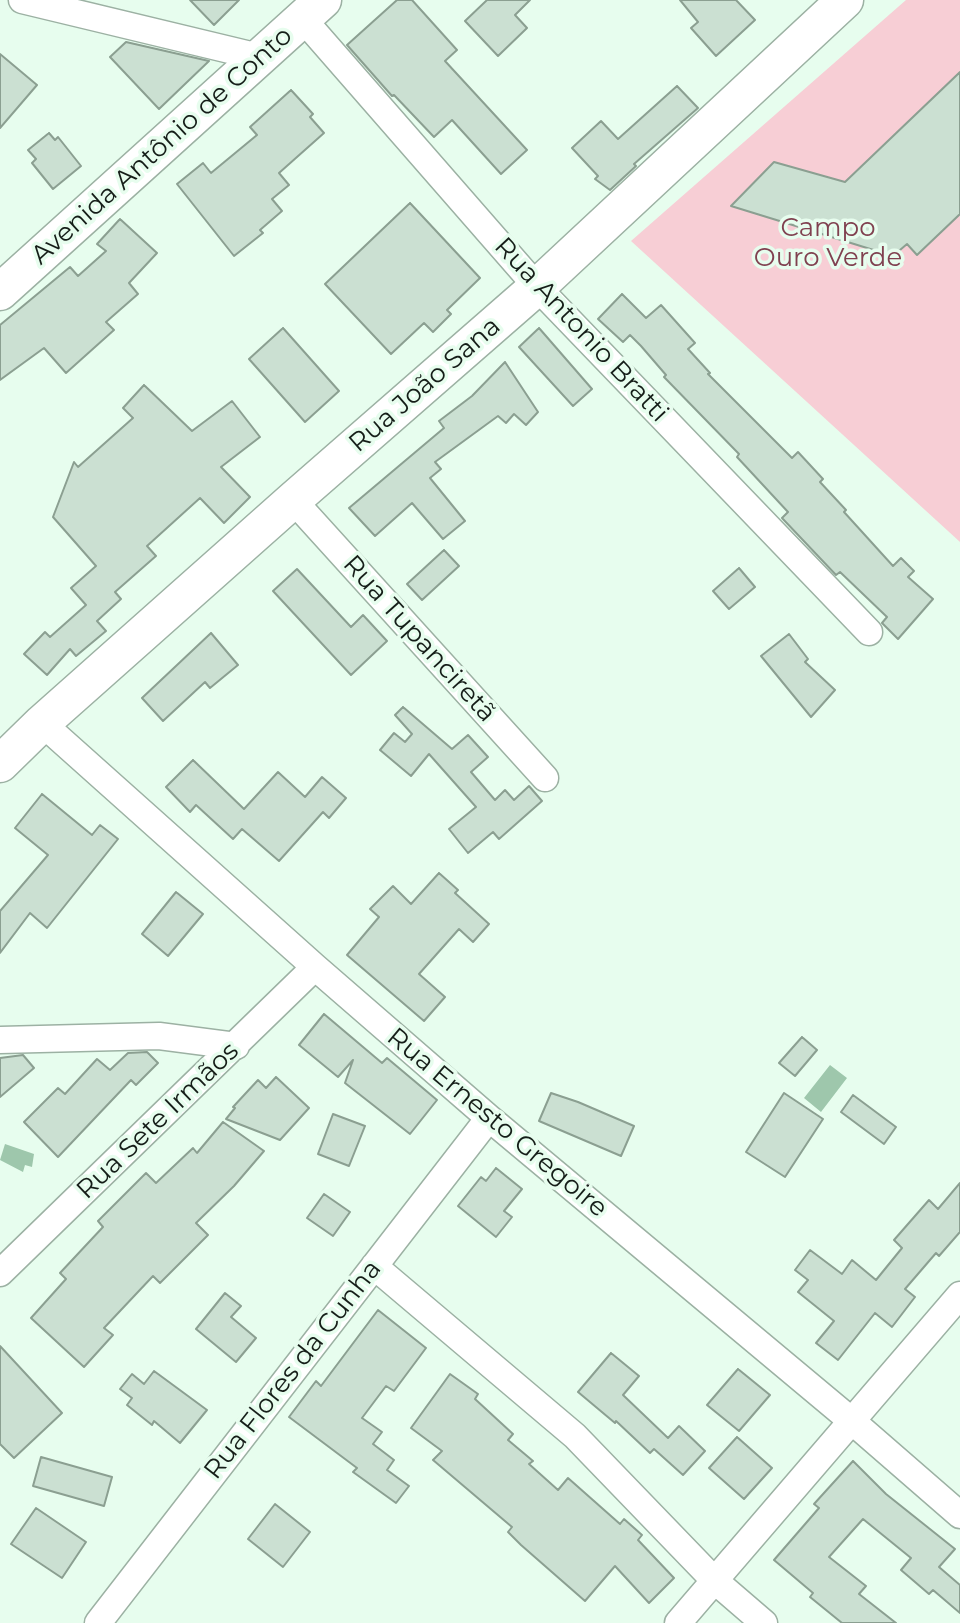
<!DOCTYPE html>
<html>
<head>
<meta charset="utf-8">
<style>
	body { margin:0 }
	canvas { display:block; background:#e7fdee }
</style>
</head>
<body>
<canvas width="960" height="1623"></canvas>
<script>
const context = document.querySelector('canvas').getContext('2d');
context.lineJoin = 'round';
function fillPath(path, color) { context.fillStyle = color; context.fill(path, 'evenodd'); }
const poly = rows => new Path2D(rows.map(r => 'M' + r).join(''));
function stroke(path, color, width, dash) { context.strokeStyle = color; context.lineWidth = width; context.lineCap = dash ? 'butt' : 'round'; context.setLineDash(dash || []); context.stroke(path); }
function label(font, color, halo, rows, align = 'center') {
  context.font = font + ' Montserrat,sans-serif'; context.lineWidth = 7; context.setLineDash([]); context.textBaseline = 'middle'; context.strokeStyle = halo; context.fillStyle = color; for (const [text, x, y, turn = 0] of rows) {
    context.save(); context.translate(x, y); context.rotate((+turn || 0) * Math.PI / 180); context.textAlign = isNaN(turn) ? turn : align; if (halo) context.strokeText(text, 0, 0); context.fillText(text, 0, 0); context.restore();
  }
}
const green = poly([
	[906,0,960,0,960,542,631,241]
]);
const water = poly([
	[830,1065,847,1078,821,1112,804,1098],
	[5,1144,34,1154,32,1167,25,1165,23,1172,0,1160]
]);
const building = poly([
	[190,0,239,0,214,25,190,0],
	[397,0,412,0,457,50,445,61,527,150,501,174,452,120,434,137,394,95,392,96,347,45,397,0],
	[487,0,530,0,515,15,527,28,498,56,465,21,487,0],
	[680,0,736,0,755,20,716,56,691,28,698,22,680,0],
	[126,42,209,61,159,109,110,57,126,42],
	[0,54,37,85,0,128,0,54],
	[960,72,960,214,917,255,907,244,893,256,731,206,774,162,845,182,960,72],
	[677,86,698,108,634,164,636,166,610,190,595,179,598,176,572,148,601,121,618,139,677,86],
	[291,90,313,114,310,117,324,133,279,173,289,185,272,199,282,211,260,230,263,233,234,256,177,184,203,163,211,173,257,135,250,127,291,90],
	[49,133,55,140,58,137,81,166,53,189,32,163,36,159,28,150,49,133],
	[410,203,480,278,447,310,451,314,433,332,424,323,391,354,325,284,410,203],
	[120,219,157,253,129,283,138,294,106,322,114,330,66,373,44,348,0,380,0,325,70,267,78,276,106,251,97,244,120,219],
	[622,294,646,318,661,305,695,343,688,349,710,373,708,374,792,458,798,452,823,479,820,482,846,510,844,512,893,566,901,558,914,571,908,577,933,599,898,639,882,623,887,617,840,572,836,575,782,518,788,512,737,457,739,454,664,377,666,375,641,346,630,335,623,342,598,319,622,294],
	[283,328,339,391,305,422,249,359,283,328],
	[539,328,592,389,573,406,519,347,539,328],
	[505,362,538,412,526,425,514,414,506,423,498,416,435,462,441,469,430,478,465,521,443,539,412,503,375,536,349,508,444,428,439,421,472,396,505,362],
	[144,385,192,431,232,401,260,437,221,467,250,497,224,523,200,498,147,546,156,556,115,592,121,599,97,621,106,631,76,656,70,649,47,675,24,654,45,632,50,637,86,605,71,588,96,566,53,517,74,462,78,467,133,418,123,408,144,385],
	[444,550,459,566,422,600,407,584,444,550],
	[739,568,755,587,729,609,713,591,739,568],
	[297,569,351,627,363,615,387,641,351,675,273,591,297,569],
	[211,633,238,665,210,688,205,682,163,721,142,698,211,633],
	[789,634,808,659,805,662,835,690,811,717,761,656,789,634],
	[403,707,452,749,468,735,488,757,471,772,495,800,505,790,514,800,529,786,542,801,499,839,493,832,468,853,449,829,476,807,429,754,411,776,380,750,394,733,405,742,412,734,395,715,403,707],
	[193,760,244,809,278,772,305,797,322,777,346,798,329,818,323,812,279,861,242,829,233,839,196,805,190,812,166,787,193,760],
	[42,794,92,835,100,825,118,839,47,928,30,913,0,953,0,911,48,855,15,828,42,794],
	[439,873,458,890,455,893,489,924,473,942,459,929,419,974,445,997,424,1021,347,955,379,917,370,909,393,886,411,904,439,873],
	[176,892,203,914,168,956,142,934,176,892],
	[324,1014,382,1063,387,1058,437,1100,410,1134,345,1083,353,1060,338,1077,299,1045,324,1014],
	[802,1037,817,1050,795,1076,779,1063,802,1037],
	[147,1052,158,1063,136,1085,131,1080,58,1157,24,1122,58,1088,65,1094,97,1059,110,1070,128,1053,147,1052],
	[23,1055,34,1068,0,1097,0,1058,23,1055],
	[276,1077,309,1108,280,1140,226,1119,235,1108,233,1107,258,1080,266,1088,276,1077],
	[551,1093,578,1102,634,1126,621,1156,539,1121,551,1093],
	[784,1093,823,1119,785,1177,746,1152,784,1093],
	[853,1095,896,1127,884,1144,841,1112,853,1095],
	[333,1114,365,1126,349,1166,318,1154,333,1114],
	[223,1122,264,1151,234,1186,196,1223,208,1235,160,1283,153,1276,104,1328,113,1335,84,1367,31,1318,66,1279,60,1273,103,1227,98,1221,146,1173,156,1183,193,1148,197,1153,223,1122],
	[496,1168,522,1189,504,1211,512,1217,496,1237,458,1206,481,1177,486,1181,496,1168],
	[960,1183,960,1232,939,1256,936,1253,905,1289,915,1297,892,1327,875,1313,838,1360,816,1343,834,1321,798,1292,808,1280,795,1270,810,1250,842,1274,852,1260,876,1280,902,1248,894,1240,929,1200,938,1209,960,1183],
	[324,1194,350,1212,333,1236,307,1218,324,1194],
	[225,1293,241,1306,231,1317,256,1338,236,1362,196,1329,225,1293],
	[378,1310,426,1348,394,1391,386,1386,362,1418,382,1432,373,1444,394,1460,387,1470,409,1486,396,1503,353,1472,357,1468,289,1417,316,1381,321,1386,378,1310],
	[0,1346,62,1413,14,1458,0,1444,0,1346],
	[611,1353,639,1376,623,1395,668,1438,679,1426,705,1451,683,1475,654,1449,650,1453,616,1421,615,1423,578,1392,611,1353],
	[738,1369,770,1395,739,1431,707,1405,738,1369],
	[154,1371,207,1410,180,1443,154,1421,152,1425,127,1405,132,1398,120,1389,132,1374,144,1384,154,1371],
	[450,1374,478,1394,475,1399,513,1434,508,1440,533,1461,529,1464,558,1490,568,1478,620,1524,624,1519,642,1535,638,1540,674,1578,649,1603,615,1566,585,1601,521,1545,508,1532,512,1527,433,1460,442,1451,411,1428,450,1374],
	[737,1437,772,1468,744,1499,709,1468,737,1437],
	[41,1457,112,1477,104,1506,33,1486,41,1457],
	[853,1461,886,1494,955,1549,939,1567,960,1585,960,1613,933,1590,929,1594,901,1570,911,1558,863,1519,829,1557,866,1586,859,1594,896,1623,842,1623,810,1597,813,1593,774,1560,819,1508,814,1504,853,1461],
	[275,1504,310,1532,283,1567,248,1539,275,1504],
	[36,1508,86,1542,62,1578,11,1544,36,1508]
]);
const street = poly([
	[22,0,259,57],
	[303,19,537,287,869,632],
	[293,500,545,778],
	[42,723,315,967,489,1118,853,1422,960,1515],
	[0,1040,159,1036,236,1046],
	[374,1266,575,1436,714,1580,764,1623],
	[0,1273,315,967],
	[98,1623,489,1118],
	[678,1623,960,1295]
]);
const secondary = poly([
	[0,292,323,0],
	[0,764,42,723,293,500,537,287,845,0]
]);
const streetNames = [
	["Avenida Antônio de Conto",162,146,-42],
	["Rua Antonio Bratti",581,330,47],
	["Rua João Sana",425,385,-41],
	["Rua Tupanciretã",419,639,48],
	["Rua Sete Irmãos",158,1121,-44],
	["Rua Ernesto Gregoire",497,1123,40],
	["Rua Flores da Cunha",293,1370,-52]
];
const parkNames = [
	["Campo",828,228],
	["Ouro Verde",828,258]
];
fillPath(green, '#f7ced5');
fillPath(water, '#9ec7ac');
fillPath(building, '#cbe0d2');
stroke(building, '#8b9f91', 2);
stroke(street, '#9cb1a3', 29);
stroke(secondary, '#9cb1a3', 39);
stroke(street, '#fff', 26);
stroke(secondary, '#fff', 36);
label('26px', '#151d18', '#e7fdee', streetNames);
label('26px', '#804150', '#e7fdee', parkNames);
</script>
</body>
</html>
